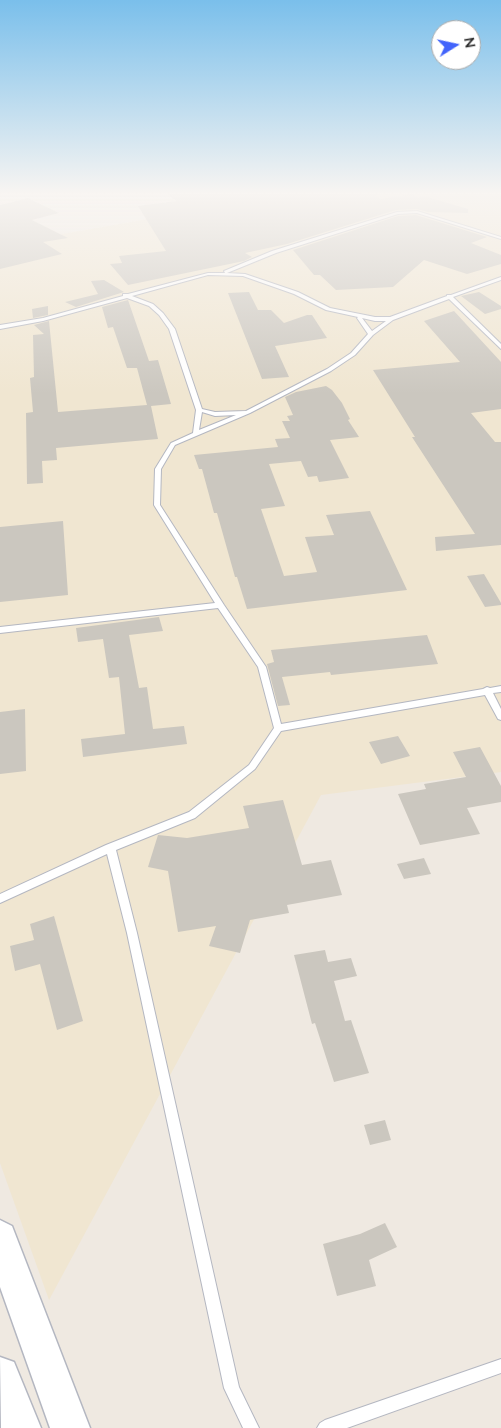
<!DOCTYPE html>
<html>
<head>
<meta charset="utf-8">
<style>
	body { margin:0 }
	#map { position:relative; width:501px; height:1428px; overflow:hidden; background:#efe9e1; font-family:Mulish,sans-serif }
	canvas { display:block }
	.north { position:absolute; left:431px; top:20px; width:50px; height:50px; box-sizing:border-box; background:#fff; border:1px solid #ababab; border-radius:50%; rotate:80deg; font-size:14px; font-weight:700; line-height:20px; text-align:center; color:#2e2e2e }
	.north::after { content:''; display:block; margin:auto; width:18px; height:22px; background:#4264fb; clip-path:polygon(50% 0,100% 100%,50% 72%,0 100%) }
</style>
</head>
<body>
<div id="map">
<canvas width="501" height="1428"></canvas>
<div class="north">N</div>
</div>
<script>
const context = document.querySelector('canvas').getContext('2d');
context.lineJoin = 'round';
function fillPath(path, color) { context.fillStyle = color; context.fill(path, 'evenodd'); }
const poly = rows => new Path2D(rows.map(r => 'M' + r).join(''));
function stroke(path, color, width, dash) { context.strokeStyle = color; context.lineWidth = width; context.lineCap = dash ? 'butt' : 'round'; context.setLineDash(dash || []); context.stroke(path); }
const education = poly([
	[259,194,501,194,501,772,321,795,49,1300,0,1163,0,245,142,220]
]);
const building = poly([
	[168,194,376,194,380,199,413,194,418,198,424,196,468,209,468,213,428,212,417,209,396,210,287,244,245,253,252,257,244,261,128,285,110,264,122,263,119,256,166,251,138,206,176,201],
	[28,198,59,213,32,220,68,238,43,242,62,254,0,269,0,205],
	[416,215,487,237,471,243,501,255,501,264,467,274,424,260,393,287,336,290,320,275,314,275,293,250,398,216],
	[104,280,124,292,76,307,65,302,98,294,91,281],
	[249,292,258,310,271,310,284,323,307,315,312,315,327,338,275,346,289,377,262,379,228,293],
	[479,292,501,306,501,309,485,314,461,296],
	[128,300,149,361,158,360,171,404,151,406,158,439,56,448,57,460,42,461,43,483,27,484,26,413,33,412,30,378,34,377,33,335,44,334,34,325,49,321,58,412,147,405,137,368,127,368,113,327,108,328,102,307],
	[48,306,48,315,33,318,32,309],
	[454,311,501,362,501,409,471,413,495,442,501,442,501,545,436,551,435,537,475,534,412,437,415,437,373,370,460,362,424,321],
	[326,386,332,390,342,403,350,419,348,420,359,437,330,440,349,478,319,482,317,476,308,477,301,461,269,464,285,506,261,509,284,576,317,572,305,537,334,535,326,515,370,511,407,590,247,609,237,577,235,577,217,513,214,513,202,469,199,469,194,455,278,447,275,439,290,438,282,421,290,421,287,416,293,415,285,397,296,392],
	[63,521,68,595,0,602,0,527],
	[484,574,501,603,501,605,485,607,467,576],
	[159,617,163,631,129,635,139,688,147,687,153,729,184,726,187,744,83,757,81,739,125,734,119,677,109,678,103,639,78,642,76,628],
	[427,635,438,664,331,675,330,672,282,677,290,705,278,706,267,664,274,662,271,650],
	[25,709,26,771,0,774,0,712],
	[398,736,410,756,381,764,369,742],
	[480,747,501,786,501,802,467,808,480,834,420,845,398,794,426,789,424,784,466,777,453,752],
	[283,800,302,865,331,860,342,895,287,905,289,913,250,920,240,953,209,946,216,926,178,932,168,871,148,867,158,835,187,838,249,828,243,806],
	[424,858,431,874,404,879,397,864],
	[54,916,83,1021,57,1030,40,964,15,971,10,946,34,940,30,924],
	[325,950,328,962,351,958,357,976,334,981,345,1021,351,1020,369,1073,334,1082,315,1023,312,1024,294,955],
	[385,1120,391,1140,370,1145,364,1125],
	[385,1223,397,1247,369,1260,376,1286,337,1296,323,1244,360,1234]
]);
const service = poly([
	[417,211,501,237,501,239,417,213,398,214,276,253,227,273,245,274,298,292,330,308,375,317,390,317,447,296,447,295,451,295,501,277,501,280,453,297,501,344,501,349,449,299,393,320,373,335,355,355,331,371,250,413,175,445,161,469,160,505,224,605,266,667,281,724,483,689,487,687,490,688,501,686,501,692,493,693,501,709,501,720,498,719,485,695,281,731,255,769,195,818,116,850,137,933,239,1387,259,1428,243,1428,224,1388,127,933,107,854,0,903,0,894,106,845,189,812,249,765,274,728,258,667,218,608,0,633,0,627,215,603,154,505,155,469,171,443,193,433,196,410,169,329,159,315,149,306,127,298,43,321,0,329,0,325,43,318,123,296,123,294,128,294,208,273,225,273,224,271,272,251,397,212,417,211],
	[208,275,243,276,294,294,326,310,358,317,357,318,368,334,351,353,327,369,246,411,215,412,202,409,175,329,163,313,153,304,132,296,208,275],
	[362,318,375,321,386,321,372,331,362,318],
	[202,412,215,416,236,415,199,430,202,412],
	[501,1359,501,1373,347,1428,317,1428,320,1423,325,1420,501,1359]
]);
const tertiary = poly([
	[0,1220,12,1226,90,1428,50,1428,0,1287,0,1220],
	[0,1357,14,1362,41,1428,1,1428,0,1357]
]);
fillPath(education, '#f0e6d1');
fillPath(building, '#cbc7bf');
stroke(service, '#b4b7c1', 2);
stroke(tertiary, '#b4b7c1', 3);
fillPath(service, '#fff');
fillPath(tertiary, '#fff');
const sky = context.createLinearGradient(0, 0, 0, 394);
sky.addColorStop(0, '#7abfeb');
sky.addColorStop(0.49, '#f8f5f2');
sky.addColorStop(1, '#f8f5f200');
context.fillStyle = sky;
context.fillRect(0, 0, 501, 394);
</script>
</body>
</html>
